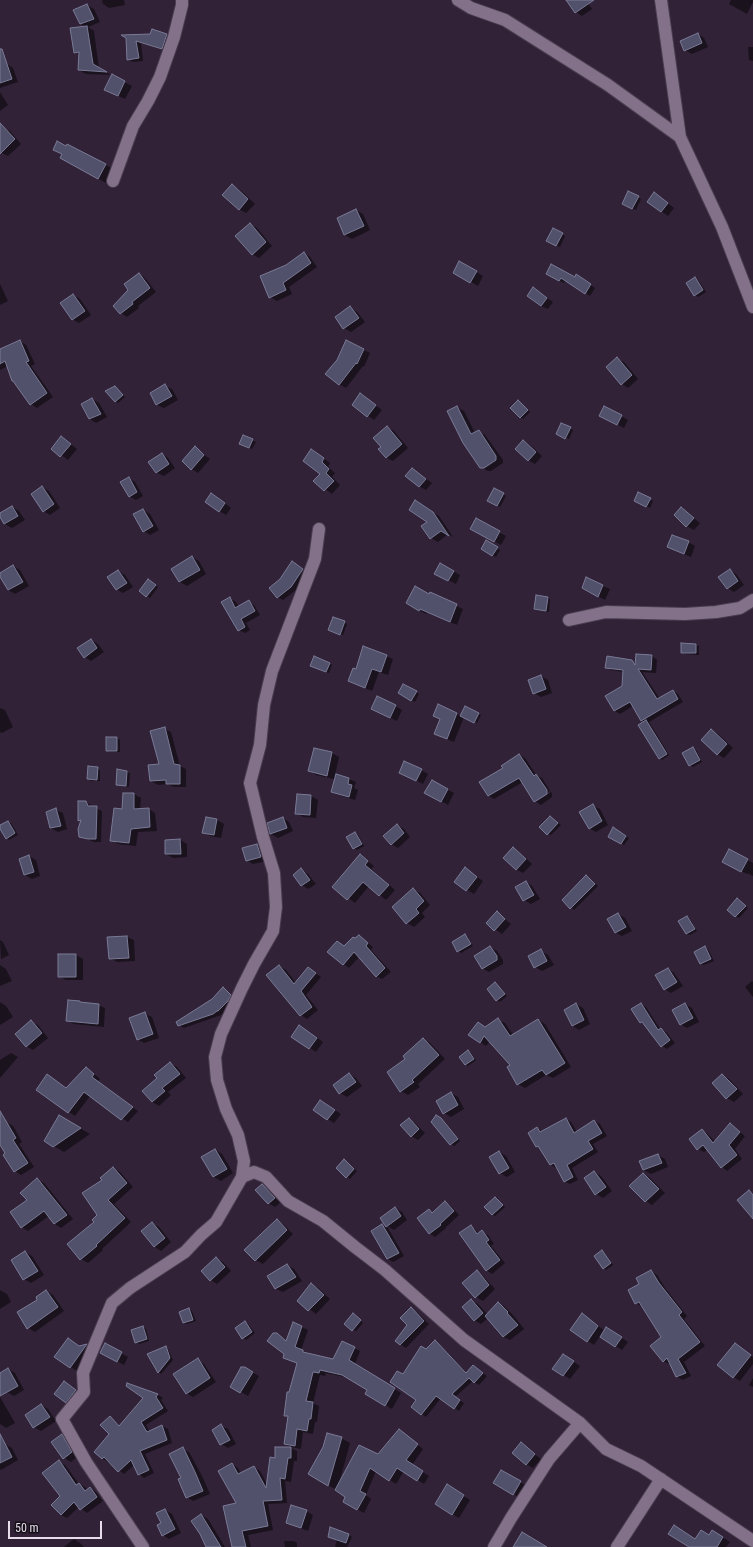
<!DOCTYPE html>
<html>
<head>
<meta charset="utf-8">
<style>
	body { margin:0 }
	#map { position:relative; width:753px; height:1547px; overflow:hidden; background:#312237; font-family:"Roboto Condensed",sans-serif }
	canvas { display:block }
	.scale { position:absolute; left:8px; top:1521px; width:94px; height:18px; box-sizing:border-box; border:2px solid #e7ddeb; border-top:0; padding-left:5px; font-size:12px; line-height:14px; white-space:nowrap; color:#e7ddeb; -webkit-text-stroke:3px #150f18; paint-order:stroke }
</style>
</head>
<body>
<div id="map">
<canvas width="753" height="1547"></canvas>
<div class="scale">50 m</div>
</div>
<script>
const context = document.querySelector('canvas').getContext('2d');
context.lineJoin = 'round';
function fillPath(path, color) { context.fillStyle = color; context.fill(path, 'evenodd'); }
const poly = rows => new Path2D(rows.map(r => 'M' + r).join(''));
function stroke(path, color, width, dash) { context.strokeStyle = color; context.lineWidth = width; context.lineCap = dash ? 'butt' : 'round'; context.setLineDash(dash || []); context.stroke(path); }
const shadow = poly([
	[102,0,124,0,125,5,109,8,103,4],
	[569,0,586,0,592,9,582,16,576,12],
	[731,0,753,0,753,2,747,14,729,4],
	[87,5,94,9,100,22,88,27,94,31,99,69,111,75,86,74,79,70,80,55,75,52,86,27,81,24],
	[698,34,704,38,708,47,692,54,685,50],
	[167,35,171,38,167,51,141,43,143,61,133,62,128,59,127,37],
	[748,47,753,47,753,61,749,60],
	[7,64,13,68,18,82,0,88,0,67],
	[113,76,132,86,125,99,112,93],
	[0,92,8,105,0,111],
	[3,128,10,131,21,144,8,156,0,152,0,130],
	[68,145,115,170,108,184,62,158,63,155,54,150,67,147],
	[232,186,239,189,255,204,246,213,239,209],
	[629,192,641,199,636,210,623,204],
	[661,198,674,208,668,216,649,202],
	[356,210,363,214,370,230,352,239,345,235,338,219],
	[250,224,257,228,272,246,259,258,252,254],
	[554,229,565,236,560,247,548,241],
	[304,253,310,257,317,267,289,287,292,294,277,301,270,297,286,265],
	[460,262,483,276,478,286,454,272],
	[139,274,145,278,156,292,138,306,139,308,127,317,121,313,130,290],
	[547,274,582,279,595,288,590,296,566,280,564,283],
	[695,278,698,280,706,292,698,297,695,295],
	[0,284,8,301,0,305],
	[534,289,553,302,548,309,541,306],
	[73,295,80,299,91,315,79,323,72,319],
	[350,308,357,312,365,322,351,332,344,328],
	[20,341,26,345,35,364,31,366,53,397,37,408,31,404,15,382,8,366,0,370,0,351],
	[364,350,370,353,364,367,363,366,346,388,339,384],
	[617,359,624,362,638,379,628,388,622,384],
	[165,386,172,389,178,400,164,408,157,405,151,394],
	[115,387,125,397,118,403,115,401],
	[92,399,99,403,107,417,96,423,90,419,82,405],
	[367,399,382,410,374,420,353,405],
	[521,403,530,412,523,419,520,417],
	[457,407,464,411,475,433,479,431,485,435,503,460,503,463,491,471,488,471,481,467],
	[605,407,628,420,624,428,600,415],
	[387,427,394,431,408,448,393,461,387,458,379,449,382,447],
	[570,428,573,430,569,439,560,435],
	[244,436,256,442,252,449,243,445],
	[62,437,77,449,68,460,52,448],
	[523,441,530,445,542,456,535,464,528,460],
	[195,448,210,459,198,473,192,469],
	[162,454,168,458,175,468,164,476,157,473,150,463],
	[318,454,330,463,328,467,335,473,332,477,340,485,332,494,315,481,322,474],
	[413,469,432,483,426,490,419,486],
	[129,478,135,482,143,496,136,500,129,496],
	[42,487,49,491,60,508,50,515,43,511],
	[494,489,506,496,500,507,488,500],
	[638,493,653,501,650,508,635,500],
	[218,498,231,508,226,515,219,511],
	[422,505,439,516,453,537,448,534,438,542,431,538,429,522],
	[12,507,19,511,25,520,12,528,5,524,0,514],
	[681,508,700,523,694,530,687,526],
	[143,510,150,514,159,530,150,535,144,531],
	[476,519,506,536,501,545,471,528],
	[487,541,500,550,496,557,482,549],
	[688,542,695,546,691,557,668,547],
	[192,557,199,561,206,574,187,586,180,582,172,569],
	[440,564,460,575,456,584,435,573],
	[298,565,308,572,296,590,283,600,277,597,281,580],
	[13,566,20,570,29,586,15,594,8,590,0,575],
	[730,570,736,574,744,585,734,592,727,588],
	[118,571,125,575,133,587,123,593,116,589],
	[587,579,610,589,605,600,583,588],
	[151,582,158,587,150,598,140,591],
	[430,594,463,609,457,625,427,612,426,614,407,603,429,596],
	[547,597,550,599,549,612,535,609],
	[230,598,236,602,239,607,249,602,254,605,260,615,246,623,250,630,245,633,239,630],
	[344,622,347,624,343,635,332,631],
	[91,640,98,644,104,652,91,661,85,657],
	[696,645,699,646,699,655,685,654,682,653],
	[386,656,393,659,388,675,379,672,372,691,349,681,356,670],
	[652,656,657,660,656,673,642,672,660,699,673,691,678,694,683,702,649,722,669,755,662,760,659,758,645,722,641,720,633,706,620,714,615,711,606,696,623,686,624,672,611,670,606,667,631,661,636,663],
	[329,663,332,665,329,673,314,667],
	[541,676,548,680,552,693,541,697,534,693],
	[404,685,419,694,415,702,399,693],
	[395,706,402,710,397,721,372,709],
	[439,706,461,716,466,707,481,715,477,723,464,717,454,742,442,737],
	[0,708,5,710,13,727,2,733,0,732],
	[165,729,171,732,180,766,186,769,186,787,174,787,167,784,158,785,151,781,160,765],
	[712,731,718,734,733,748,724,758,717,754],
	[107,738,117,738,120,740,120,752,110,752,107,750],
	[314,749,332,753,339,757,334,779,316,775,310,771],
	[693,749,696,750,702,762,693,767,690,765],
	[519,755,525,758,536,775,542,778,550,791,536,800,536,802,551,792,552,794,552,797,541,805,535,801,523,782,494,799,489,796,481,782,504,769],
	[97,768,100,770,100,781,91,781,88,779],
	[421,770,428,774,423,784,407,776],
	[118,771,130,773,129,787,117,784],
	[349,779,356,782,354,788,358,790,355,800,339,795,333,792],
	[432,781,454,793,448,805,426,792],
	[134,794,141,798,140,810,149,809,155,813,157,831,138,832,136,846,118,844,112,840,123,810],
	[311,796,318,800,316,818,303,817,297,813],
	[86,802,93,807,102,811,101,842,94,842,80,836,81,822,79,820],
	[593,806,600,809,608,825,596,832,589,828],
	[56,810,63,813,67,829,58,832,51,828],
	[550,817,561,825,551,835,548,834],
	[206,818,217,820,224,824,221,838,210,836,204,832],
	[283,818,289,822,293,831,278,838,271,834,269,824],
	[8,822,11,823,18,835,9,840,6,838,0,826],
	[397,825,404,829,410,837,398,848,391,844],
	[613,829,629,838,624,845,609,836],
	[355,833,358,835,364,846,357,850,354,848],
	[180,840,187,844,187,857,173,858,166,854,166,841],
	[257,845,264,849,267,861,253,864,246,860],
	[513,848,519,852,532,864,523,873,516,869],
	[730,850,753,863,753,876,747,873,747,874,724,862],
	[360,855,374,866,371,869,395,890,386,900,369,886,355,903,333,886],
	[29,856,36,860,40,876,32,879,25,875,20,859],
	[465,869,483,881,474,894,455,882],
	[301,870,308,874,316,884,308,889,302,885],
	[589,878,598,886,574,910,563,900],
	[526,882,532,886,540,899,531,904,524,900,517,888],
	[414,890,420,893,430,905,422,913,425,917,414,927,407,923],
	[738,899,748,908,739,918,728,910],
	[497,913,511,924,502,934,487,923],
	[618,914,625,918,632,931,622,936,616,933],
	[687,917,690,919,697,931,690,935,687,934,679,921],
	[465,935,468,937,473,946,461,953,458,951],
	[359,936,373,947,371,950,391,972,382,979,376,976,359,957,349,968,344,964,337,942,345,947],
	[127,937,134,940,135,961,117,962,110,958],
	[0,940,3,942,9,955,1,959],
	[490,947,497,951,503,960,503,964,489,972,482,968],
	[705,947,708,949,714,961,704,965,701,964,695,952],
	[541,951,548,955,554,965,542,971,535,967],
	[59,955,76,955,83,959,83,980,66,980,59,976],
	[0,965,6,969,12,981,0,986],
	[279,966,286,970,296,983,308,968,321,977,306,995,318,1010,307,1019,301,1015,283,993],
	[668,969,674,973,683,986,671,993,665,989],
	[752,981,753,982,753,997,745,987],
	[495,983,507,996,500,1002,497,1000],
	[223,989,236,999,224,1014,184,1028,179,1025,212,1000],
	[0,1002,6,1006,13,1017,0,1025],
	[83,1004,98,1005,105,1008,104,1027,74,1024,67,1020],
	[576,1004,583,1008,590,1024,579,1030,573,1026],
	[641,1004,646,1007,660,1029,666,1032,675,1043,667,1049,662,1046,645,1025,641,1023,633,1009],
	[685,1004,692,1008,699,1022,687,1028,680,1024],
	[145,1014,152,1017,159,1038,144,1043,137,1039],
	[498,1020,505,1023,513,1035,538,1020,545,1024,571,1067,553,1078,546,1075,525,1088,518,1084,512,1065,490,1041,486,1046,480,1042,486,1028],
	[31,1022,38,1025,48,1038,33,1050,26,1046],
	[306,1030,323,1042,316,1052,310,1048],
	[423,1039,430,1043,445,1059,418,1084,420,1087,408,1095,401,1091,407,1059],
	[468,1051,471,1053,476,1060,468,1066,465,1064],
	[11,1053,18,1057,0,1078,0,1060],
	[170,1063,177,1067,186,1078,168,1092,171,1095,159,1106,152,1102,158,1078],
	[87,1068,100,1079,98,1081,138,1111,128,1122,90,1096,75,1116,69,1112,48,1075,67,1088],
	[349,1074,356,1078,362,1086,347,1097,340,1093,334,1085],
	[722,1075,729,1079,743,1094,734,1102,727,1098,713,1083],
	[451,1093,458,1097,464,1109,451,1117,444,1113],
	[321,1101,341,1114,334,1123,314,1110],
	[59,1116,90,1134,64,1152,45,1141],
	[436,1116,444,1121,460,1141,454,1146,451,1144],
	[409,1119,415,1123,425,1133,418,1140,411,1136],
	[566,1119,571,1122,577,1132,594,1121,600,1124,607,1136,593,1144,598,1152,572,1168,578,1180,570,1184,564,1181,556,1168,551,1165,541,1149,537,1146,537,1128,542,1131],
	[6,1122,13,1126,22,1142,19,1144,34,1167,21,1175,15,1171,0,1143,0,1126],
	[730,1124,745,1136,735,1149,742,1159,727,1171,722,1167,707,1150,704,1152,698,1149,702,1130,708,1134,715,1142],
	[215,1150,222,1154,233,1173,221,1181,214,1177,202,1158],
	[499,1152,506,1156,515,1172,507,1177,500,1173],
	[658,1155,665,1159,668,1167,651,1174,644,1170,641,1162],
	[344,1160,357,1171,350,1179,347,1177],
	[113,1168,120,1172,133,1187,114,1204,131,1222,102,1249,103,1250,88,1263,81,1259,69,1244,95,1222,99,1215,103,1180],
	[594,1172,601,1176,612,1191,603,1198,596,1194],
	[644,1174,650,1178,665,1193,652,1205,646,1201],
	[37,1180,44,1183,73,1219,61,1228,55,1224,49,1216,28,1231,21,1227,28,1200],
	[262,1185,269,1189,281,1202,275,1207,268,1203],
	[496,1198,505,1207,495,1216,492,1214],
	[445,1202,450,1205,459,1215,445,1228,446,1228,435,1237,429,1233,429,1210,433,1213],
	[395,1208,402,1212,407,1220,394,1230,387,1226],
	[277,1220,283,1224,293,1234,263,1264,256,1260,246,1250],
	[152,1223,159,1227,171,1242,161,1251,155,1247,142,1231],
	[382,1225,388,1228,404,1256,393,1262,388,1259,372,1231],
	[471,1226,476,1230,479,1234,482,1232,488,1235,494,1244,491,1246,505,1263,492,1274,486,1270],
	[25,1252,32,1256,44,1275,31,1283,24,1279],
	[602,1252,605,1253,613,1265,606,1270,603,1268],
	[216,1258,223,1262,231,1271,217,1284,211,1280],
	[287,1265,294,1269,302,1281,283,1292,276,1289,268,1276],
	[651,1271,657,1275,665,1288,687,1316,684,1319,705,1346,684,1362,691,1376,683,1380,677,1377,670,1364,669,1364,663,1361,663,1337,642,1307,636,1303,641,1284],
	[477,1272,483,1276,495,1289,483,1301,476,1297],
	[311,1284,318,1288,330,1299,316,1314,298,1300],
	[0,1290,7,1294,11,1302,0,1309],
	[46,1291,53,1295,64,1311,35,1332,28,1328,39,1300],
	[472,1300,478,1304,488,1315,498,1303,505,1307,514,1316,524,1329,510,1340,504,1337,488,1318,481,1324,474,1320],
	[189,1309,192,1311,196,1321,187,1324,184,1323],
	[411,1309,417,1312,429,1324,406,1348,400,1344,409,1325],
	[356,1316,363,1323,356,1331,353,1330],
	[589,1319,605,1331,613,1332,628,1342,622,1350,600,1336,594,1345,588,1341],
	[245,1322,248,1324,255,1333,246,1340,243,1338],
	[293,1323,308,1330,301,1350,310,1354,334,1360,354,1348,360,1351,355,1364,401,1393,392,1409,366,1393,368,1390,349,1378,326,1373,325,1376,320,1375,313,1403,319,1406,317,1422,315,1422,313,1434,303,1432,301,1449,291,1447,285,1444,289,1417,285,1415,298,1363,284,1357,285,1353,276,1334,287,1341],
	[143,1327,146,1329,149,1341,139,1344,136,1342],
	[68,1339,80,1347,87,1345,93,1348,77,1371,70,1367],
	[435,1341,439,1344,467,1373,473,1366,487,1376,479,1385,473,1381,455,1397,464,1403,459,1411,441,1398,426,1417,412,1407,418,1400,426,1350],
	[735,1344,753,1357,753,1364,740,1381,733,1377],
	[165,1347,168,1349,173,1360,161,1374,158,1372],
	[121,1353,128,1357,124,1365,108,1356],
	[570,1359,580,1366,570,1379,554,1369],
	[198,1360,204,1364,216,1382,193,1397,186,1393],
	[245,1368,259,1376,248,1396,231,1386],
	[8,1369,15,1373,24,1390,14,1396,7,1392,0,1380,0,1374],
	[753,1378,753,1387,749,1385],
	[64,1382,82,1395,73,1406,66,1402],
	[157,1394,163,1398,161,1400,168,1411,146,1425,150,1432,162,1426,168,1429,172,1443,145,1454,154,1473,144,1478,139,1474,134,1465,124,1474,102,1458,110,1434,110,1417,120,1426],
	[0,1397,15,1423,6,1428,0,1424],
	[41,1405,48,1409,56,1421,41,1431,34,1427],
	[221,1426,228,1429,236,1444,228,1448,221,1444],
	[399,1430,423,1449,412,1465,429,1476,424,1484,404,1471,396,1484,376,1471,366,1495,371,1499,364,1513,344,1502,347,1496,309,1474,341,1438,350,1443,340,1480,378,1456],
	[62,1435,68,1439,78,1456,71,1462,64,1458],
	[5,1444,12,1448,18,1460,1,1470,0,1469,0,1446],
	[521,1444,541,1459,533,1468,526,1464],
	[276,1448,291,1448,297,1451,297,1461,294,1461,291,1482,285,1481,287,1503,268,1504,273,1530,248,1535,251,1547,233,1547,237,1504,232,1464,238,1468,241,1474,254,1467,260,1471,267,1484,276,1459],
	[182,1449,189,1452,202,1476,210,1494,193,1501,187,1497,182,1478],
	[59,1462,65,1465,79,1484,85,1487,88,1490,90,1488,96,1492,103,1501,87,1513,79,1507,67,1518,61,1515],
	[502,1471,527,1486,520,1498,495,1483],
	[454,1490,470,1500,459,1518,452,1514],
	[165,1510,172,1514,181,1533,169,1539,163,1535,162,1524],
	[306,1511,313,1515,308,1531,287,1523],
	[201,1515,208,1519,225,1547,208,1547],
	[713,1531,730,1542,726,1547,692,1547,710,1536],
	[349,1535,352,1537,347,1547,336,1547,335,1546,337,1540,329,1537],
	[74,1539,80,1543,84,1547,64,1547],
	[284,1541,294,1541,297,1543,297,1547,285,1547]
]);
const building = poly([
	[566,0,594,0,575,13,566,0],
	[87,4,94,19,80,24,73,10,87,4],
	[87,26,93,64,107,72,78,70,79,52,74,53,70,28,87,26],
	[152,29,167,34,162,49,136,41,139,58,127,60,126,38,121,35,150,34,152,29],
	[698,33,702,43,684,51,680,41,698,33],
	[0,49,2,49,12,79,0,83,0,49],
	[112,74,125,81,118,96,104,90,112,74],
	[0,123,15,139,0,154,0,123],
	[57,141,66,146,67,144,106,164,98,179,60,158,62,154,53,150,57,141],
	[232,184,248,199,239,210,222,195,232,184],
	[628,191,639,196,632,209,622,204,628,191],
	[654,192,668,203,661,212,647,202,654,192],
	[356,209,364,226,344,235,337,218,356,209],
	[250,223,266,242,252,255,235,236,250,223],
	[553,228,563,233,556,246,546,241,553,228],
	[304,252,311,263,283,283,286,290,269,298,260,276,286,265,304,252],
	[459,261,477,271,470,283,453,273,459,261],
	[551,264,575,277,576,274,591,284,585,294,561,278,559,281,546,274,551,264],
	[139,273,150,288,132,302,133,304,120,314,113,306,128,290,124,284,139,273],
	[695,277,703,290,694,296,686,283,695,277],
	[533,287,547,298,541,306,527,296,533,287],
	[73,294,85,311,72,320,60,303,73,294],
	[350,306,359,318,343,329,335,317,350,306],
	[20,340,29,361,26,362,47,393,30,405,13,381,12,381,5,361,0,364,0,349,20,340],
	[346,340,364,349,357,364,356,363,339,385,325,374,337,360,346,340],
	[617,357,632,375,621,385,606,367,617,357],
	[165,384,172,396,156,405,150,393,165,384],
	[115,386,123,395,115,402,105,391,115,386],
	[360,393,376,405,367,417,352,405,360,393],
	[92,398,101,414,89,419,81,404,92,398],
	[518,400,528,410,520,418,510,408,518,400],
	[457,406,471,434,479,430,496,456,496,460,484,468,480,468,463,443,447,411,457,406],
	[604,406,622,415,617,425,599,416,604,406],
	[561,423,571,427,565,439,556,434,561,423],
	[387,426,402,444,386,458,378,449,381,447,373,438,387,426],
	[243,435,253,439,249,448,239,444,243,435],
	[61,436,71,444,60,457,51,449,61,436],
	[523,440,536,452,528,461,515,449,523,440],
	[195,446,204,455,191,470,182,461,195,446],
	[311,449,324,458,322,462,329,469,326,473,334,481,324,491,313,481,320,474,303,461,311,449],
	[162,453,169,464,156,473,148,462,162,453],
	[412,468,426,479,419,487,405,476,412,468],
	[129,477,137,492,129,497,120,482,129,477],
	[42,486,54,504,43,512,31,494,42,486],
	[494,488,504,493,497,506,487,501,494,488],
	[638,492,651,498,646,507,634,501,638,492],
	[211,493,225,503,219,512,205,502,211,493],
	[415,500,433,512,449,536,441,531,430,539,421,526,427,522,409,510,415,500],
	[12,506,18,516,4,524,0,517,0,513,12,506],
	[681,507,694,518,686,527,674,515,681,507],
	[143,509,153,526,143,532,133,514,143,509],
	[476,518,500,531,494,542,470,529,476,518],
	[672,535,689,541,684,554,667,547,672,535],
	[486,540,498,547,492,556,481,549,486,540],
	[192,556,200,570,179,582,171,569,192,556],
	[292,561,303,569,291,587,277,598,269,588,280,579,292,561],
	[440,563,454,571,448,581,434,574,440,563],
	[13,565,23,582,8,590,0,577,0,573,13,565],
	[730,569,738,581,727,589,718,577,730,569],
	[118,570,127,583,116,590,107,577,118,570],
	[586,577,603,585,598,597,582,588,586,577],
	[148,579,156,585,146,597,139,591,148,579],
	[415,586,429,594,430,592,457,604,450,622,420,609,419,611,406,603,415,586],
	[536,595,548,597,546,611,534,609,536,595],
	[230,597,235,608,249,600,255,611,241,619,245,627,238,631,221,602,230,597],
	[333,617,345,621,340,635,328,630,333,617],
	[91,639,97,648,84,658,77,648,91,639],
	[681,643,696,644,696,653,681,653,681,643],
	[363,646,387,655,381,672,372,669,365,688,348,681,353,668,356,669,363,646],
	[636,654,652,655,651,670,638,669,657,699,673,690,678,699,641,721,630,702,614,711,605,696,622,686,623,670,605,668,607,656,632,660,635,665,636,654],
	[314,656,330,663,326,672,310,666,314,656],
	[541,675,546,689,533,694,528,680,541,675],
	[403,684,417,691,411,701,398,693,403,684],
	[377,696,396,705,390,718,371,709,377,696],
	[438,704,457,713,447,739,434,734,440,719,433,716,438,704],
	[465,706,479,713,474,723,460,716,465,706],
	[646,720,667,754,659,759,638,725,646,720],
	[165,727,174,764,180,765,180,784,166,784,166,780,150,781,148,765,159,764,150,731,165,727],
	[711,729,727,744,717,755,701,740,711,729],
	[106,737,117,737,117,751,106,751,106,737],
	[693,747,700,760,689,766,682,753,693,747],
	[314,748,332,752,327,776,308,771,314,748],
	[519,754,534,776,536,774,547,790,547,794,534,802,519,778,488,796,479,782,503,768,501,766,519,754],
	[404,761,422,769,416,781,399,773,404,761],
	[88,766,98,767,97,780,87,779,88,766],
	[117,769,127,771,126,786,116,785,117,769],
	[336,774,349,778,348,784,352,785,349,797,331,792,336,774],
	[432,780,448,789,441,802,424,793,432,780],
	[123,793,134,793,134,809,149,808,150,827,131,829,129,843,110,841,114,808,122,809,123,793],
	[297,794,311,795,310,815,295,814,297,794],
	[78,801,86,801,88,806,97,806,96,839,88,839,79,837,78,829,81,820,78,821,78,801],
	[593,804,602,821,589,829,579,812,593,804],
	[56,808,61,826,50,828,46,812,56,808],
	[550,816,558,823,547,835,539,827,550,816],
	[206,817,217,819,214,835,202,833,206,817],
	[283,817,287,828,270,834,267,823,283,817],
	[8,821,15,833,6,839,0,829,0,825,8,821],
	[397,824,404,833,391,845,383,836,397,824],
	[613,827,626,836,621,844,608,837,613,827],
	[355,832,362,844,353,849,346,837,355,832],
	[180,839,181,854,165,854,165,840,180,839],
	[257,844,261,857,246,861,242,848,257,844],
	[513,847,526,859,516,870,503,858,513,847],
	[729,849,748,859,741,872,722,862,729,849],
	[360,854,368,861,365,865,389,885,379,896,363,882,347,900,332,887,360,854],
	[29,855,34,872,24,875,19,859,29,855],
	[465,867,477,877,466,891,454,882,465,867],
	[301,868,310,880,301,886,293,875,301,868],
	[586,875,595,884,570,909,562,900,586,875],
	[526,881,534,895,523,901,515,887,526,881],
	[413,888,424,901,416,909,419,913,406,924,392,907,413,888],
	[737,898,746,906,735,917,727,910,737,898],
	[497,911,505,919,494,931,486,923,497,911],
	[618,913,626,927,615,933,607,919,618,913],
	[687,916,695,929,686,934,678,921,687,916],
	[465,934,471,944,457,952,452,942,465,934],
	[359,935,368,943,366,946,385,968,376,977,354,952,343,965,327,952,337,941,344,946,353,937,355,938,359,935],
	[127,936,129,958,109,959,107,937,127,936],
	[490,946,497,956,497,960,482,969,474,956,490,946],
	[705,946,711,959,700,964,694,952,705,946],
	[541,949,547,961,534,968,528,956,541,949],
	[58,954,76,954,76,977,58,977,58,954],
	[279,965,294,984,308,967,316,973,301,991,312,1007,300,1016,266,975,279,965],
	[668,968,677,982,664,990,655,975,668,968],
	[495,982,505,994,496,1001,487,989,495,982],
	[223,987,231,995,228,1001,218,1011,217,1011,213,1014,178,1026,176,1022,212,999,223,987],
	[68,1000,80,1001,80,1002,99,1004,98,1024,66,1021,68,1000],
	[576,1003,584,1020,572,1026,564,1010,576,1003],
	[641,1003,658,1030,661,1028,670,1040,661,1047,642,1022,640,1023,631,1009,641,1003],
	[685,1003,693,1018,680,1025,672,1010,685,1003],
	[145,1012,153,1034,137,1040,129,1018,145,1012],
	[498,1018,510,1036,538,1019,565,1063,546,1075,542,1070,517,1085,507,1067,510,1065,484,1036,480,1043,468,1035,478,1022,485,1027,498,1018],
	[31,1020,42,1033,26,1047,15,1034,31,1020],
	[299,1025,317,1038,309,1049,291,1037,299,1025],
	[423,1038,439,1055,412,1080,414,1082,400,1092,387,1072,405,1059,403,1056,423,1038],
	[468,1050,474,1059,465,1065,459,1057,468,1050],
	[170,1062,180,1074,162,1088,165,1091,152,1102,142,1091,157,1078,154,1075,170,1062],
	[86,1067,94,1074,92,1077,133,1107,121,1120,84,1092,68,1113,36,1090,47,1074,66,1088,86,1067],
	[349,1073,356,1082,339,1094,333,1085,349,1073],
	[722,1074,737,1089,726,1099,712,1083,722,1074],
	[451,1092,458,1105,443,1114,436,1101,451,1092],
	[320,1100,335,1110,327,1120,313,1110,320,1100],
	[0,1111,16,1138,13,1140,28,1163,14,1172,3,1155,5,1153,0,1145,0,1111],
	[59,1115,81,1128,53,1147,44,1141,59,1115],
	[436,1115,441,1118,458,1139,450,1145,431,1122,436,1115],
	[409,1118,419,1129,411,1137,400,1125,409,1118],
	[566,1118,574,1133,594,1120,602,1133,588,1141,593,1149,567,1165,573,1177,564,1182,554,1163,550,1165,538,1146,536,1147,528,1133,537,1127,540,1132,566,1118],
	[730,1123,740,1132,729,1145,737,1155,721,1168,703,1145,697,1150,689,1139,702,1129,713,1143,730,1123],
	[215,1149,227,1169,213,1177,201,1157,215,1149],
	[499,1151,509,1168,499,1174,489,1157,499,1151],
	[658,1154,662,1163,643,1170,639,1161,658,1154],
	[344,1159,354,1169,346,1178,336,1168,344,1159],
	[113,1167,127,1183,108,1200,125,1218,96,1245,97,1246,80,1260,67,1244,94,1222,92,1220,97,1215,82,1193,102,1180,100,1178,113,1167],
	[594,1171,606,1187,595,1195,584,1178,594,1171],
	[643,1173,659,1189,645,1202,629,1186,643,1173],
	[37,1178,67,1215,54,1224,44,1211,21,1228,10,1212,27,1200,20,1193,37,1178],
	[262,1184,275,1198,268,1204,255,1190,262,1184],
	[749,1190,753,1195,753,1219,737,1200,749,1190],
	[495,1197,503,1205,492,1215,484,1207,495,1197],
	[445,1201,454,1211,440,1224,441,1225,429,1234,417,1218,429,1209,432,1213,445,1201],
	[395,1207,401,1216,386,1227,380,1218,395,1207],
	[277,1219,287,1230,255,1261,244,1250,277,1219],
	[152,1222,165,1238,154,1247,141,1231,152,1222],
	[382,1224,399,1253,387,1259,371,1231,382,1224],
	[471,1225,477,1234,482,1230,489,1240,486,1242,500,1260,486,1271,459,1233,471,1225],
	[602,1250,611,1263,603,1269,594,1256,602,1250],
	[25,1251,38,1271,23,1280,11,1260,25,1251],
	[216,1257,225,1267,210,1281,201,1271,216,1257],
	[287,1264,296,1277,275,1289,267,1276,287,1264],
	[477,1270,489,1285,475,1298,462,1283,477,1270],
	[651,1270,659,1283,682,1312,679,1315,700,1342,678,1359,686,1373,676,1377,667,1358,663,1362,650,1346,661,1337,639,1302,635,1304,628,1290,639,1284,636,1278,651,1270],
	[311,1283,324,1295,308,1311,297,1301,311,1283],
	[46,1290,58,1307,27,1329,17,1312,37,1300,36,1297,46,1290],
	[471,1299,483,1313,474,1321,462,1307,471,1299],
	[498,1302,508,1312,507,1313,518,1325,503,1337,485,1316,498,1302],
	[411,1307,424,1321,400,1345,395,1341,407,1325,400,1318,411,1307],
	[189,1308,193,1320,183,1323,179,1312,189,1308],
	[353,1313,361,1320,352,1331,344,1324,353,1313],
	[582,1313,598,1326,587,1342,570,1330,582,1313],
	[245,1321,252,1332,242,1339,235,1328,245,1321],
	[293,1322,302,1326,295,1347,303,1350,303,1352,333,1359,342,1341,355,1347,349,1360,395,1388,385,1406,365,1394,367,1390,342,1375,320,1370,319,1373,313,1372,306,1401,313,1402,311,1419,309,1419,307,1431,297,1429,295,1446,284,1444,288,1416,284,1416,287,1392,289,1392,297,1363,283,1358,284,1354,267,1341,273,1333,277,1333,286,1341,293,1322],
	[143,1326,147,1339,135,1343,131,1330,143,1326],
	[606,1327,622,1337,615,1347,600,1337,606,1327],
	[68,1338,79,1346,87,1344,70,1368,54,1357,68,1338],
	[435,1340,466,1373,473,1365,483,1373,474,1383,469,1378,452,1394,460,1400,454,1409,436,1396,421,1415,411,1407,416,1400,390,1382,397,1371,403,1374,421,1346,426,1349,435,1340],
	[105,1343,122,1352,117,1362,100,1353,105,1343],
	[735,1343,751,1355,733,1378,717,1365,735,1343],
	[166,1346,170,1358,158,1373,147,1354,166,1346],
	[563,1354,574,1361,563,1376,552,1369,563,1354],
	[198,1358,210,1378,186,1394,173,1374,198,1358],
	[241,1367,245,1367,253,1372,240,1393,230,1387,241,1367],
	[8,1368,18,1386,0,1396,0,1373,8,1368],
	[64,1381,76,1390,66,1403,54,1394,64,1381],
	[127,1383,158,1394,156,1397,163,1408,141,1422,147,1432,162,1425,167,1440,140,1451,149,1470,138,1475,131,1460,118,1472,104,1457,102,1459,94,1452,109,1434,100,1425,110,1416,119,1426,143,1398,126,1386,127,1383],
	[41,1404,50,1417,33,1428,25,1415,41,1404],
	[221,1424,230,1440,220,1445,212,1430,221,1424],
	[399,1429,418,1444,406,1460,423,1471,417,1481,397,1468,389,1481,370,1468,360,1491,366,1494,357,1510,343,1502,345,1497,335,1490,359,1445,378,1454,399,1429],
	[327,1433,342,1437,328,1486,308,1474,323,1447,327,1433],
	[0,1434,12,1457,0,1463,0,1434],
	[62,1434,72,1452,63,1459,51,1442,62,1434],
	[521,1442,535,1454,526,1465,512,1453,521,1442],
	[183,1447,195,1472,203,1491,186,1498,178,1479,181,1478,169,1454,183,1447],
	[275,1447,291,1447,291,1458,288,1458,285,1479,280,1478,282,1500,263,1501,268,1526,242,1531,246,1547,232,1547,223,1506,236,1503,218,1471,232,1463,238,1474,254,1466,266,1488,270,1457,275,1458,275,1447],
	[59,1460,76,1485,79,1483,85,1491,90,1487,97,1497,80,1510,74,1502,61,1515,51,1505,60,1496,42,1473,59,1460],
	[501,1470,521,1481,513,1495,493,1483,501,1470],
	[447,1484,464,1495,452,1515,435,1504,447,1484],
	[291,1505,307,1510,301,1528,286,1523,291,1505],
	[165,1509,175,1529,162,1536,157,1525,161,1523,156,1513,165,1509],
	[201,1514,221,1547,206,1547,200,1534,191,1521,201,1514],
	[674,1525,695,1539,701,1530,709,1535,712,1530,723,1537,717,1547,689,1547,668,1534,674,1525],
	[330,1527,349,1534,346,1543,328,1537,330,1527],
	[522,1532,547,1547,513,1547,522,1532]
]);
const street = poly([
	[458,0,471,8,505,20,608,85,680,137,722,227,753,307],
	[661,0,680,137],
	[113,181,133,126,148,101,160,77,174,37,182,5,182,0],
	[569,620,606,612,685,614,716,612,740,608,753,600],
	[242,1177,244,1161,238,1135,226,1109,217,1080,215,1057,221,1034,242,988,254,964,273,931,276,907,274,873,263,837,250,783,260,745,264,705,272,671,315,559,319,529],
	[143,1547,86,1462,62,1419,84,1392,83,1373,112,1303,130,1288,185,1252,201,1235,216,1222,242,1177,254,1172,266,1177,288,1201,323,1221,355,1247,385,1270,464,1340,580,1423,606,1449,641,1466,753,1541],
	[494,1547,511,1518,549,1459,580,1423],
	[617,1547,661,1479]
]);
fillPath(shadow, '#0007');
fillPath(building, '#52516b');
stroke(building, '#7a7a96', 1);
stroke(street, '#4a3d4f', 14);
stroke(street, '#83718a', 12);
</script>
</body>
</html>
